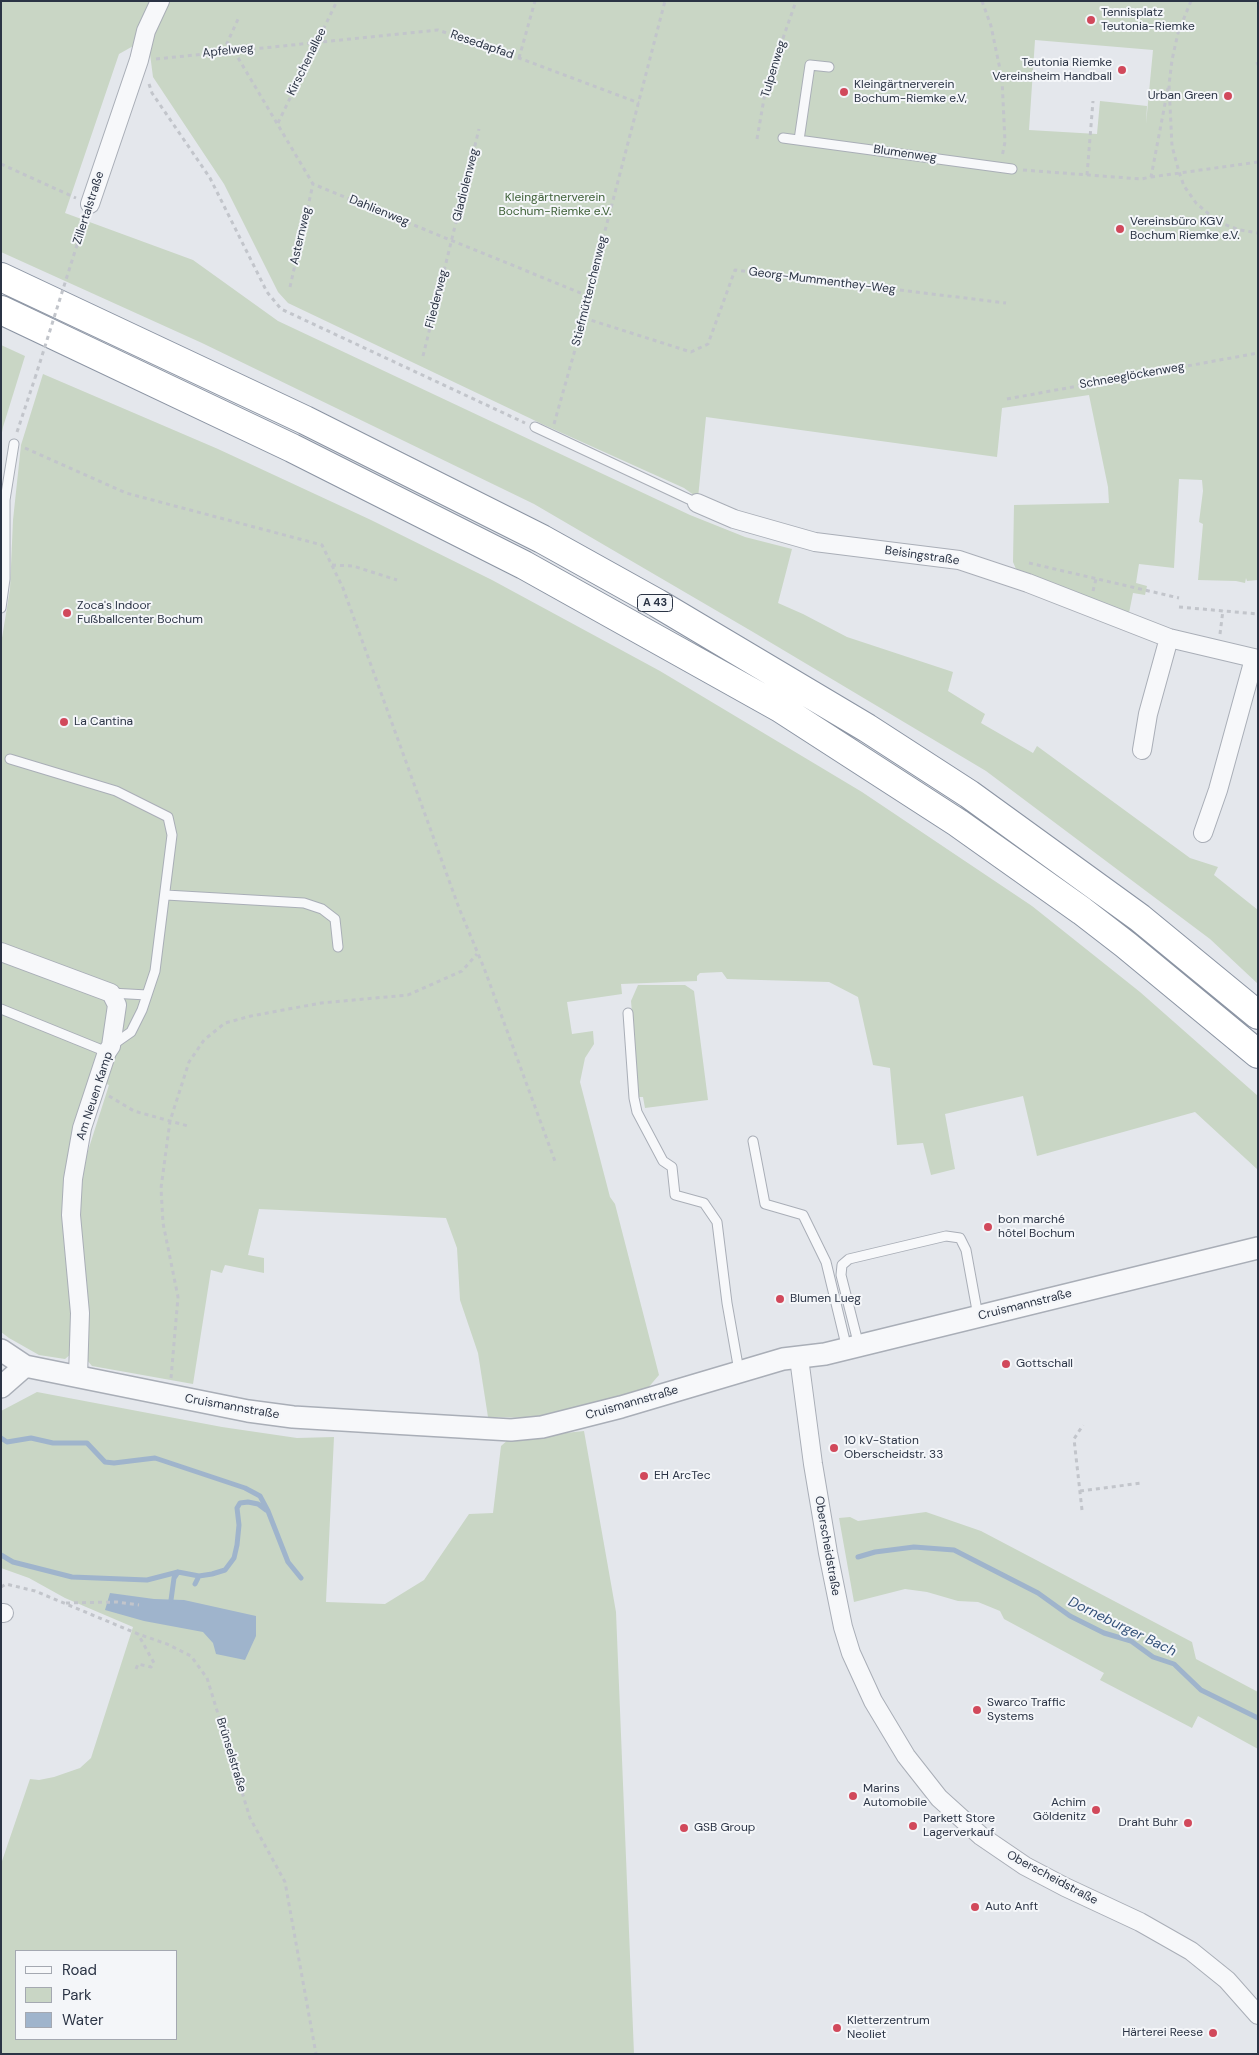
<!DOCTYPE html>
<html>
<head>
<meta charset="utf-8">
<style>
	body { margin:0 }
	#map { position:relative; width:1259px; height:2055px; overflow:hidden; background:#e4e7ec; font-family:"DM Sans",sans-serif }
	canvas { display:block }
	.frame { position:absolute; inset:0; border:2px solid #2b3445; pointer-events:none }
	.legend { position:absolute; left:15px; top:1950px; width:162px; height:90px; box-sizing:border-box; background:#f4f6f9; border:1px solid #a4a8b1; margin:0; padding:6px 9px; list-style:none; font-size:15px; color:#2b3445 }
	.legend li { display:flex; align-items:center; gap:10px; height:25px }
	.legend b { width:25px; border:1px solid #a4a8b1 }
</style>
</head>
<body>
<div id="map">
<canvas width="1259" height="2055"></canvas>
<div class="frame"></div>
<ul class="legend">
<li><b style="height:6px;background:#f7f8fa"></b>Road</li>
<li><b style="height:14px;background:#c9d6c5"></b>Park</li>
<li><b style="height:14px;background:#9fb4cc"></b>Water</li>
</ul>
</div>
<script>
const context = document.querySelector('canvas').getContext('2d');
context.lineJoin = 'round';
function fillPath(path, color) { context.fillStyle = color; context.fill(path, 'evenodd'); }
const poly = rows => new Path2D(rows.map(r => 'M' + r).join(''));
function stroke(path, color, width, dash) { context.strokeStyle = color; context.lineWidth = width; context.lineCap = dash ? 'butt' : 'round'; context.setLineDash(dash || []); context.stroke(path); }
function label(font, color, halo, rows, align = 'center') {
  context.font = font + ' "DM Sans",sans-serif'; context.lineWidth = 4; context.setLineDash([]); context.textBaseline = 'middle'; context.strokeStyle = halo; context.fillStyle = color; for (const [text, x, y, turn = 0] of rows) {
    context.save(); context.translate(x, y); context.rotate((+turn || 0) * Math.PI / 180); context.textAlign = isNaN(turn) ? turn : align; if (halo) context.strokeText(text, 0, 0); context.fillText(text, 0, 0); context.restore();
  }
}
const green = poly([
	[1,1,154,1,135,45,119,54,65,213,193,260,278,321,690,515,745,537,792,549,778,603,803,614,847,637,953,672,948,691,985,714,981,723,1033,753,1037,746,1190,858,1218,867,1214,875,1258,910,1258,984,1210,939,986,771,753,632,534,504,202,343,1,252],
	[167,1,1258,1,1258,580,1247,581,1246,578,1245,583,1236,581,1198,580,1203,524,1199,522,1203,491,1202,480,1179,479,1174,568,1139,564,1136,583,1147,586,1145,595,1133,593,1129,613,1016,569,1013,562,1014,505,1109,503,1108,487,1089,395,1002,408,997,457,706,417,698,498,684,488,542,424,288,303,278,292,224,184,153,77,150,54,156,27],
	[1035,40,1153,50,1146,124,1147,106,1100,101,1097,134,1029,130],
	[1,345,25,356,3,427,1,438],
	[43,374,218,449,371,520,492,580,660,671,862,792,1032,906,1140,992,1258,1096,1258,1170,1195,1112,1037,1156,1023,1096,945,1114,955,1169,931,1175,923,1143,897,1145,890,1068,873,1065,858,997,829,982,727,979,722,972,700,973,697,976,697,981,621,984,622,994,567,1002,572,1034,593,1031,594,1044,585,1058,580,1082,610,1197,615,1204,659,1375,647,1389,532,1418,488,1417,478,1353,460,1300,457,1248,446,1218,259,1209,248,1255,264,1258,264,1273,225,1265,222,1273,211,1270,193,1384,92,1366,86,1359,89,1309,76,1226,86,1157,109,1085,91,1078,75,1126,73,1313,71,1354,65,1359,39,1355,9,1338,1,1332,1,644,10,589,13,520,21,445],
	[638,985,685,985,694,991,708,1100,645,1108,643,1097,639,1097,631,1001],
	[37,1392,222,1427,297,1438,334,1437,326,1602,385,1604,424,1580,469,1514,493,1513,501,1446,509,1439,584,1431,616,1612,634,2054,1,2054,1,1864,30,1779,39,1780,54,1777,80,1768,91,1758,133,1627,65,1598,29,1578,1,1568,1,1411],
	[16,1951,176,1951,176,2039,16,2039],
	[926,1512,981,1531,1192,1642,1196,1659,1258,1692,1258,1749,1198,1716,1192,1728,1100,1680,1104,1673,1004,1619,1000,1611,978,1602,958,1601,927,1592,905,1589,854,1602,839,1518,850,1517,858,1521]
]);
const water = poly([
	[110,1593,154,1599,184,1600,256,1616,256,1636,245,1660,216,1654,213,1643,203,1632,144,1621,105,1610]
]);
const stream = poly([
	[1,1438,7,1442,31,1438,53,1443,87,1443,105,1462,114,1463,155,1458,245,1488,260,1496,268,1511,288,1562,301,1578],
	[1,1555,13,1562,72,1577,147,1580,178,1572,199,1576,212,1574,225,1570,234,1558,237,1545,239,1525,237,1508,240,1503,248,1502,258,1504,266,1510],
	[858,1557,875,1552,914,1547,954,1550,1038,1593,1070,1616,1104,1633,1131,1641,1153,1657,1174,1664,1201,1690,1258,1718],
	[195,1584,199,1576],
	[171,1600,174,1578,178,1572]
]);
const path = poly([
	[982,1,991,26,1002,79,1005,142,1002,157],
	[1191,1,1178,33,1172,60,1169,85,1172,146,1179,172,1184,186,1196,203,1218,222,1240,230,1258,233],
	[234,51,313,184,588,296],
	[223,52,239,17],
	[519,58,535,1],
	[156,59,438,30,519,58,639,103],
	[1257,62,1258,65],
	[149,84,152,93,210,178,267,292,281,309,525,423],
	[278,123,337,1],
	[757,139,766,87,796,1],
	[1,164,76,198],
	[1023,170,1141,179,1151,177,1168,88],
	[1087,175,1093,101],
	[1151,177,1258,162],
	[76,248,86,219],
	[290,287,313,184],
	[584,318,691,352,708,344,735,270,1006,303],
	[423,356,479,129],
	[1007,399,1258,353],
	[554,424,584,318,588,296,665,1],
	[17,432,35,378],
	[25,448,126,493,322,545,343,588,459,908,484,968,556,1164],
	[1029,563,1179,598],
	[332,565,353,566,397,580],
	[1093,591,1096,579],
	[1179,607,1258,614],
	[1220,634,1223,610],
	[109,1096,134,1111,188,1126],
	[171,1378,178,1297,163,1223,161,1188,170,1121,189,1062,204,1040,225,1023,251,1016,321,1003,408,995,462,971,477,954],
	[1080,1491,1142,1483],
	[1082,1510,1074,1439,1083,1425],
	[1,1587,6,1584,35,1591,138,1634,167,1644,191,1656,207,1678,250,1818,285,1882,316,2054],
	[66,1603,117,1602,139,1605],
	[136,1669,138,1664,151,1667,154,1663,138,1634]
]);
const service = poly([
	[783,138,1012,169],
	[799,140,810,65,829,67],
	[535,427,697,503],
	[1,608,5,579,5,500,14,444],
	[10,759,116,791,168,817,172,835,155,971,142,1010,131,1032,111,1046],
	[166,895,304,903,322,909,335,919,338,947],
	[111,993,147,995],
	[1,1009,107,1052],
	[628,1013,634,1098,637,1112,663,1161,672,1167,675,1195,704,1203,717,1222,727,1303,739,1371],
	[753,1141,765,1204,803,1215,826,1262,847,1349],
	[859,1346,841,1275,842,1265,849,1259,946,1236,960,1238,966,1250,978,1316]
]);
const minor = poly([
	[90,204,139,60,146,31,160,1],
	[697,503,734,519,815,542,959,560,1028,583,1169,638,1258,659],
	[1142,750,1148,714,1169,638],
	[1203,833,1218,790,1254,659],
	[1,952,111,993,117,1005,111,1046,107,1052,82,1128,73,1179,71,1215,80,1313,78,1377],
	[799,1358,813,1464,828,1553,843,1627,851,1653,873,1701,906,1756,939,1798,981,1836,1025,1866,1065,1887,1140,1922,1191,1951,1227,1980,1258,2015],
	[1,1613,4,1613]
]);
const tertiary = poly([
	[1,1350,25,1366,248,1411,293,1417,392,1423,511,1430,542,1427,621,1407,783,1359,825,1354,1258,1248],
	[1,1387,25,1366]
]);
const motorway = poly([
	[1,277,305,420,542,539,657,603,867,728,969,794,1140,918,1258,1015],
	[1,310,292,448,524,565,780,708,958,823,1082,911,1126,945,1258,1054]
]);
const pathBridge = poly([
	[35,378,76,248]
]);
const markers = [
	[1091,20,5,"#d1495b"],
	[1122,70,5,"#d1495b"],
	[844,92,5,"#d1495b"],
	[1228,96,5,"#d1495b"],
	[1120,229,5,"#d1495b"],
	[67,613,5,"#d1495b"],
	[64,722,5,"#d1495b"],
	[988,1227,5,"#d1495b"],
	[780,1299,5,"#d1495b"],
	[1006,1364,5,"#d1495b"],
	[834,1448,5,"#d1495b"],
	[644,1476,5,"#d1495b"],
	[977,1710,5,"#d1495b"],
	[853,1796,5,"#d1495b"],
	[1096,1810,5,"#d1495b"],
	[1188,1823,5,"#d1495b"],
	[913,1826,5,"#d1495b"],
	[684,1828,5,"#d1495b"],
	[975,1907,5,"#d1495b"],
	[837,2028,5,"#d1495b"],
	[1213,2033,5,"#d1495b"]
];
const shields = [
	[655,603,35]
];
const shieldNames = [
	["A 43",655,603]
];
const poiNames = [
	["Tennisplatz",1101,13],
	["Teutonia-Riemke",1101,27],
	["Teutonia Riemke",1112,63,"right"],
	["Vereinsheim Handball",1112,77,"right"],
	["Kleingärtnerverein",854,85],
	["Bochum-Riemke e.V,",854,99],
	["Urban Green",1218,96,"right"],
	["Vereinsbüro KGV",1130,222],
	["Bochum Riemke e.V.",1130,236],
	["Zoca's Indoor",77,606],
	["Fußballcenter Bochum",77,620],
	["La Cantina",74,722],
	["bon marché",998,1220],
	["hôtel Bochum",998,1234],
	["Blumen Lueg",790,1299],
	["Gottschall",1016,1364],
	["10 kV-Station",844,1441],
	["Oberscheidstr. 33",844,1455],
	["EH ArcTec",654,1476],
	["Swarco Traffic",987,1703],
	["Systems",987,1717],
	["Marins",863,1789],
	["Automobile",863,1803],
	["Achim",1086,1803,"right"],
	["Göldenitz",1086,1817,"right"],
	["Parkett Store",923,1819],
	["Lagerverkauf",923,1833],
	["Draht Buhr",1178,1823,"right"],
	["GSB Group",694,1828],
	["Auto Anft",985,1907],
	["Kletterzentrum",847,2021],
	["Neoliet",847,2035],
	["Härterei Reese",1203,2033,"right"]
];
const streetNames = [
	["Resedapfad",482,45,19],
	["Apfelweg",228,51,-6],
	["Kirschenallee",307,62,-64],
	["Tulpenweg",774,69,-73],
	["Blumenweg",905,154,8],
	["Gladiolenweg",466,185,-76],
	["Zillertalstraße",89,208,-72],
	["Dahlienweg",379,211,22],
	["Asternweg",301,236,-77],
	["Georg-Mummenthey-Weg",822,281,7],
	["Stiefmütterchenweg",590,291,-76],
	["Fliederweg",437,299,-76],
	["Schneeglöckenweg",1132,376,-10],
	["Beisingstraße",922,556,8],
	["Am Neuen Kamp",95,1096,-72],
	["Cruismannstraße",1025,1305,-14],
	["Cruismannstraße",632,1403,-16],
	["Cruismannstraße",232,1407,10],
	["Oberscheidstraße",827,1546,80],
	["Brünselstraße",231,1755,73],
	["Oberscheidstraße",1052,1878,28]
];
const parkNames = [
	["Kleingärtnerverein",555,198],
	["Bochum-Riemke e.V.",555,212]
];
const waterNames = [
	["Dorneburger Bach",1122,1627,26]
];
fillPath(green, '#c9d6c5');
fillPath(water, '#9fb4cc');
stroke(stream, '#9fb4cc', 5);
stroke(service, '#a9aeb7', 11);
stroke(minor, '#a9aeb7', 20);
stroke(tertiary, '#a9aeb7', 24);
stroke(motorway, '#8b94a3', 30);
stroke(path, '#c2c5cb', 3, [4, 4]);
stroke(service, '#f7f8fa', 9);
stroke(minor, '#f7f8fa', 18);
stroke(tertiary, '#f7f8fa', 21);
stroke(motorway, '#fff', 28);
stroke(pathBridge, '#c2c5cb', 3, [4, 4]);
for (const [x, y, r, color] of markers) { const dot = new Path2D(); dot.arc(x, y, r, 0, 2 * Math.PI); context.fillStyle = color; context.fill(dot); stroke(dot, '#f4f6f9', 2); }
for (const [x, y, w] of shields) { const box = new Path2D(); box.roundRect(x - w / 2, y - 8.5, w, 17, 4); context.fillStyle = '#f4f6f9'; context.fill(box); stroke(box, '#2b3445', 1); }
label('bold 11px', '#2b3445', null, shieldNames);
label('12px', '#2b3445', '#f4f6f9', poiNames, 'left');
label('12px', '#2b3445', '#f4f6f9', streetNames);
label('12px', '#3f6138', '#f4f6f9', parkNames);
label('italic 14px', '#34527a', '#f4f6f9', waterNames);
</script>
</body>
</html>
